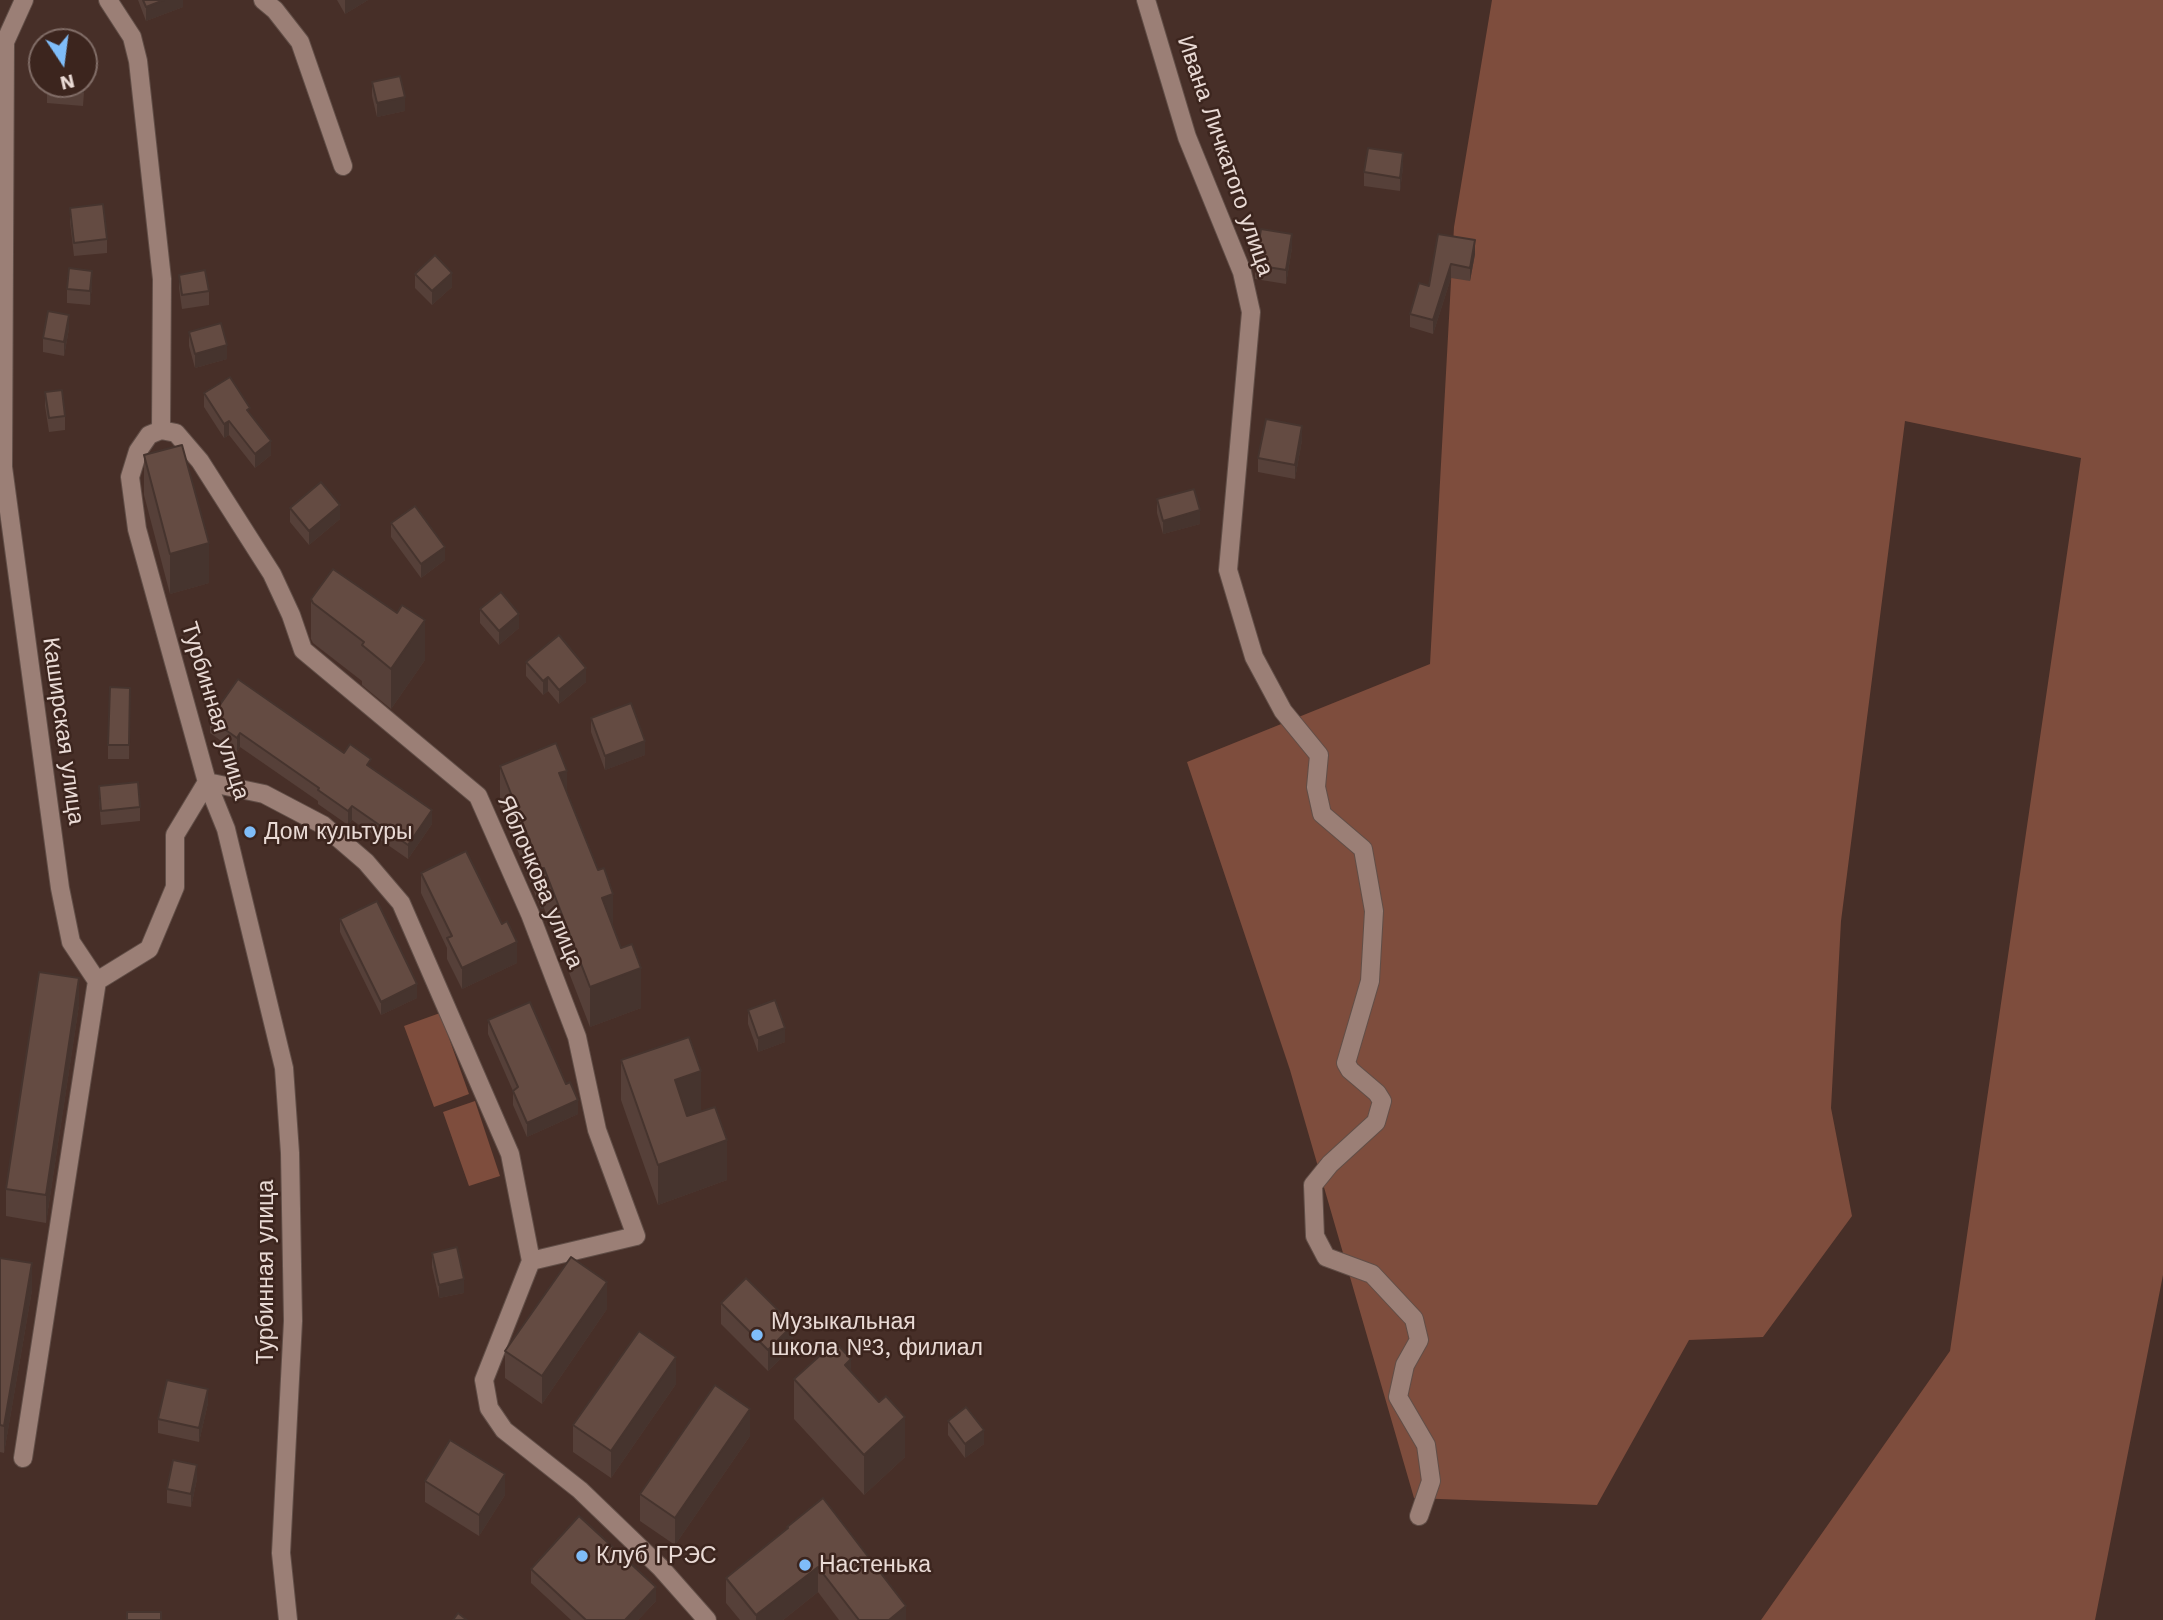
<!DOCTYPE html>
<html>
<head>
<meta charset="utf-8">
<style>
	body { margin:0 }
	#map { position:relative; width:2163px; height:1620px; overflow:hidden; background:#472f28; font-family:"Work Sans",sans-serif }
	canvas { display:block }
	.north { position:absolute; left:28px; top:28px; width:70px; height:70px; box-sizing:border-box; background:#3c251e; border:2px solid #816d67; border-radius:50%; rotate:167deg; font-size:19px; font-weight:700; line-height:28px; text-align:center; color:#e9dad5 }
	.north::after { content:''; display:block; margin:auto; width:24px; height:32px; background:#7fbdf9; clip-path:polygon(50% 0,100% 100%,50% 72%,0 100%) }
</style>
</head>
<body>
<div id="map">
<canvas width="2163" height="1620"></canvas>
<div class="north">N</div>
</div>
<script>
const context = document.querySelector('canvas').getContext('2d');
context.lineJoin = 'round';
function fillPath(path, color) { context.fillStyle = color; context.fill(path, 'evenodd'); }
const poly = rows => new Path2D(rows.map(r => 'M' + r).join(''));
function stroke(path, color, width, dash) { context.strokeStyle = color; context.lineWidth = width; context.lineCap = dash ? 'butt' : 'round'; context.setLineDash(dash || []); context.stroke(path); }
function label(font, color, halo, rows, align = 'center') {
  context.font = font + ' "Work Sans",sans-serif'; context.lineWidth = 5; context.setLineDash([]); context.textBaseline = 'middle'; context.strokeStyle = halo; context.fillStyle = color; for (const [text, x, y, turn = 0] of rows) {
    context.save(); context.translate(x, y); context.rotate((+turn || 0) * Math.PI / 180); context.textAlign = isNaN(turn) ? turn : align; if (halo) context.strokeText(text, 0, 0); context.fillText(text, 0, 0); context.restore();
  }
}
const green = poly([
	[1492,0,2163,0,2163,1275,2095,1620,1761,1620,1950,1351,2081,458,1905,421,1841,921,1831,1108,1852,1216,1763,1337,1689,1340,1597,1505,1414,1498,1290,1070,1187,762,1430,664,1454,227],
	[440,1013,469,1094,434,1107,404,1026],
	[475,1101,500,1176,469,1186,443,1112]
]);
const minor = poly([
	[108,0,132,37,138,61,162,279,161,430,149,435,138,451,130,477,137,529,207,782,226,829,284,1068,290,1153,293,1321,281,1553,288,1620],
	[263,0,275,10,300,42,343,166],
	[1146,0,1187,137,1242,272,1251,312,1228,570,1254,657,1283,711,1319,755,1316,787,1322,814,1363,849,1374,911,1370,981,1346,1063,1350,1070,1377,1093,1382,1101,1376,1122,1330,1164,1313,1185,1315,1236,1326,1257,1372,1274,1414,1319,1419,1340,1405,1365,1398,1397,1426,1445,1431,1481,1419,1516],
	[161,430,176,433,200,461,272,574,291,615,303,650,478,796,530,914,577,1037,597,1130,636,1236,531,1261],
	[207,782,264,794,323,825,366,862,401,903,510,1154,531,1261,484,1380,489,1408,504,1430,580,1490,661,1568,707,1620],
	[97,981,149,949,175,887,175,835,207,782],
	[23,1458,97,981,71,942,60,888,3,467,5,42,24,0]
]);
const wall = poly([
	[138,0,183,0,183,7,146,21],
	[337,0,368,0,345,14],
	[85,79,83,106,47,103,47,89],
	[372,82,405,111,377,117,372,96],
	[1403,167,1400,191,1364,186,1364,172],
	[70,208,107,239,107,253,74,256,70,222],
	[1438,234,1475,254,1470,281,1451,278,1433,334,1410,327,1410,314,1429,286],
	[1292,248,1286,284,1255,279,1255,265],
	[415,274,452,287,432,305,415,288],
	[179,275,209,291,209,305,182,309,179,288],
	[92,285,90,305,67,303,67,289],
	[69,329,64,356,43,352,43,338],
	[189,332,227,359,195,368,189,346],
	[45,392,65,416,65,430,49,432,45,406],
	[204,393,250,415,271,455,255,468,229,435,224,438,204,407],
	[1302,440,1295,479,1258,472,1258,458],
	[144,455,209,583,170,594,144,495],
	[1157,499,1200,524,1163,534,1157,513],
	[290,508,340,519,309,545,290,522],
	[391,523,445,560,421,578,391,537],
	[311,599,425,660,391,709,362,685,362,681,313,643,311,639],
	[480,609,519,628,499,645,480,623],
	[526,662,586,682,559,704,548,691,543,695,526,676],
	[130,688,129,759,108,759,108,745],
	[591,718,645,755,605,770,591,732],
	[210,719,344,753,371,768,432,824,408,859,352,820,348,825,318,804,318,801,240,747,237,752,210,733],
	[500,766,567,792,641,1008,590,1027,544,908,541,909,500,806],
	[99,786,140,807,140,821,101,825,99,800],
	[421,873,517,963,462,989,447,959,447,948,421,893],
	[340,919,417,998,381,1015,340,932],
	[79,1005,46,1223,6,1216,6,1189],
	[748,1010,785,1042,758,1052,748,1024],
	[488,1020,578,1114,527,1137,513,1105,513,1091,488,1034],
	[621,1060,701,1111,727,1180,658,1205,621,1100],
	[432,1253,464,1293,439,1298,432,1267],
	[0,1258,32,1290,4,1453,0,1452],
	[721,1303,793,1346,768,1371,721,1324],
	[607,1309,542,1404,505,1378,505,1351],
	[851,1372,879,1402,905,1457,864,1495,794,1419,794,1379],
	[676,1384,611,1478,573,1452,573,1425],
	[208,1403,199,1442,158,1433,158,1419],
	[948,1421,984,1444,965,1458,948,1435],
	[750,1436,675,1545,640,1521,640,1494],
	[197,1479,191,1507,167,1503,167,1489],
	[425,1481,505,1495,479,1536,425,1502],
	[787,1527,906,1620,839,1620,818,1592,783,1620,740,1620,726,1603,726,1578,787,1529],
	[531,1569,656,1601,638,1620,571,1620,531,1583]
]);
const shadedWall = poly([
	[164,0,183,0,183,7,146,21,146,7],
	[345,0,368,0,345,14],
	[405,97,405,111,377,117,377,103],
	[1403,153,1403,167,1400,191,1400,178],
	[1292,234,1292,248,1286,284,1286,270],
	[1475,240,1475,254,1470,281,1470,268],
	[1451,264,1451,278,1433,334,1433,320],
	[92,271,92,285,90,305,90,291],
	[452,273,452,287,432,305,432,291],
	[69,315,69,329,64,356,64,342],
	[227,345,227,359,195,368,195,354],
	[229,421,229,435,224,438,224,424],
	[1302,426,1302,440,1295,479,1295,465],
	[271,441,271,455,255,468,255,454],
	[340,505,340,519,309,545,309,531],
	[1200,510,1200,524,1163,534,1163,521],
	[209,543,209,583,170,594,170,554],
	[445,547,445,560,421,578,421,564],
	[519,614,519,628,499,645,499,631],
	[425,620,425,660,391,709,391,669],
	[586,668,586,682,559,704,559,690],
	[548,677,548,691,543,695,543,681],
	[240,733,240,747,237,752,237,738],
	[645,741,645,755,605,770,605,756],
	[567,771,567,811,559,773],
	[352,806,352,820,348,825,348,811],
	[432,810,432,824,408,859,408,845],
	[544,868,544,908,541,909,541,869],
	[613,894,613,934,602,898],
	[517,942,517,963,462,989,462,968],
	[641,968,641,1008,590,1027,590,987],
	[79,978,79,1005,46,1223,46,1195],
	[417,984,417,998,381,1015,381,1002],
	[785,1028,785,1042,758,1052,758,1038],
	[701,1071,701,1111,675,1120,675,1080],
	[578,1100,578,1114,527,1137,527,1123],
	[727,1140,727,1180,658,1205,658,1165],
	[32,1263,32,1290,4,1453,4,1426],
	[464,1279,464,1293,439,1298,439,1285],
	[607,1282,607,1309,542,1404,542,1376],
	[793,1325,793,1346,768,1371,768,1350],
	[676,1357,676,1384,611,1478,611,1451],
	[851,1359,851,1399,845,1365],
	[208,1389,208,1403,199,1442,199,1428],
	[750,1409,750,1436,675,1545,675,1518],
	[905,1417,905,1457,864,1495,864,1455],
	[984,1430,984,1444,965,1458,965,1444],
	[197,1465,197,1479,191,1507,191,1494],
	[505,1474,505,1495,479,1536,479,1515],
	[818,1567,818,1592,783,1620,756,1620,756,1615],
	[656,1587,656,1601,638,1620,625,1620],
	[906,1606,906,1620,889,1620]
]);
const building = poly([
	[143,0,164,0,146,7,143,0],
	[400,76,405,97,377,103,372,82,400,76],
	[47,84,84,84,83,92,47,89,47,84],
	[1368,148,1403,153,1400,178,1364,172,1368,148],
	[103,204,107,239,74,243,70,208,103,204],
	[1261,229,1292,234,1286,270,1255,265,1261,229],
	[1438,234,1475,240,1470,268,1451,264,1433,320,1410,314,1419,283,1429,286,1438,234],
	[435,255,452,273,432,291,415,274,435,255],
	[69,268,92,271,90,291,67,289,69,268],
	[205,270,209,291,182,295,179,275,205,270],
	[48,311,69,315,64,342,43,338,48,311],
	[221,323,227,345,195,354,189,332,221,323],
	[230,377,250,408,247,410,271,441,255,454,229,421,224,424,204,393,230,377],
	[62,390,65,416,49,418,45,392,62,390],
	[1266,419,1302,426,1295,465,1258,458,1266,419],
	[182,445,209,543,170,554,144,455,182,445],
	[321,482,340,505,309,531,290,508,321,482],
	[1194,489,1200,510,1163,521,1157,499,1194,489],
	[415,506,445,547,421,564,391,523,415,506],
	[333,569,397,613,402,605,425,620,391,669,362,645,364,642,313,603,311,599,333,569],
	[501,592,519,614,499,631,480,609,501,592],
	[559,635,586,668,559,690,548,677,543,681,526,662,559,635],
	[238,679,344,753,350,744,371,759,367,765,432,810,408,845,352,806,348,811,318,790,319,788,240,733,237,738,210,719,238,679],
	[110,687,130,688,129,745,108,745,110,687],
	[631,703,645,741,605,756,591,718,631,703],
	[556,743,567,771,559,773,598,870,604,868,613,894,602,898,621,948,632,944,641,968,590,987,544,868,541,869,500,766,556,743],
	[138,782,140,807,101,811,99,786,138,782],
	[466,851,502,924,507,921,517,942,462,968,447,938,452,936,421,873,466,851],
	[377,901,417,984,381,1002,340,919,377,901],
	[39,972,79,978,46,1195,6,1189,39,972],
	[775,1000,785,1028,758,1038,748,1010,775,1000],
	[530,1002,566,1084,570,1082,578,1100,527,1123,513,1091,518,1087,488,1020,530,1002],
	[689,1037,701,1071,675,1080,687,1116,715,1107,727,1140,658,1165,621,1060,689,1037],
	[457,1247,464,1279,439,1285,432,1253,457,1247],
	[571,1257,607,1282,542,1376,505,1351,571,1257],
	[0,1258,32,1263,4,1426,0,1425,0,1258],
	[746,1278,793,1325,768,1350,721,1303,746,1278],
	[639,1331,676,1357,611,1451,573,1425,639,1331],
	[835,1342,851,1359,845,1365,879,1402,886,1396,905,1417,864,1455,794,1379,835,1342],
	[167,1380,208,1389,199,1428,158,1419,167,1380],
	[715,1385,750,1409,675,1518,640,1494,715,1385],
	[966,1407,984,1430,965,1444,948,1421,966,1407],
	[450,1440,505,1474,479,1515,425,1481,450,1440],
	[173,1460,197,1465,191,1494,167,1489,173,1460],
	[823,1498,906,1606,889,1620,859,1620,818,1567,756,1615,726,1578,788,1528,787,1527,823,1498],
	[579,1516,656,1587,625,1620,586,1620,531,1569,579,1516],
	[127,1612,161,1612,161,1620,127,1620,127,1612],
	[458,1613,467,1620,453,1620,458,1613]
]);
const markers = [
	[250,832,7,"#7fbdf9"],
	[757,1335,7,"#7fbdf9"],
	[582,1556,7,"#7fbdf9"],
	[805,1565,7,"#7fbdf9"]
];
const streetNames = [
	["Ивана Личкатого улица",1225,156,71],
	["Турбинная улица",215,711,73],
	["Каширская улица",63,731,82],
	["Яблочкова улица",540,882,67],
	["Турбинная улица",266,1272,-90]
];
const poiNames = [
	["Дом культуры",264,832],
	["Музыкальная",771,1322],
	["школа №3, филиал",771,1348],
	["Клуб ГРЭС",596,1556],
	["Настенька",819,1565]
];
fillPath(green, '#7e4d3d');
stroke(minor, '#614e47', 20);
stroke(minor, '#9b7f76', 18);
fillPath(wall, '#564039');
fillPath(shadedWall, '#46342e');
fillPath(building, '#644b42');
stroke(building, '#46342e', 2);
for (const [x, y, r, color] of markers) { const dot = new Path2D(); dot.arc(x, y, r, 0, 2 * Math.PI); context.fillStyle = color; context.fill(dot); stroke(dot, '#3c251e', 2.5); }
label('23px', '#e9dad5', '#3c251e', streetNames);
label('23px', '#e9dad5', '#3c251e', poiNames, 'left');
</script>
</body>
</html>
